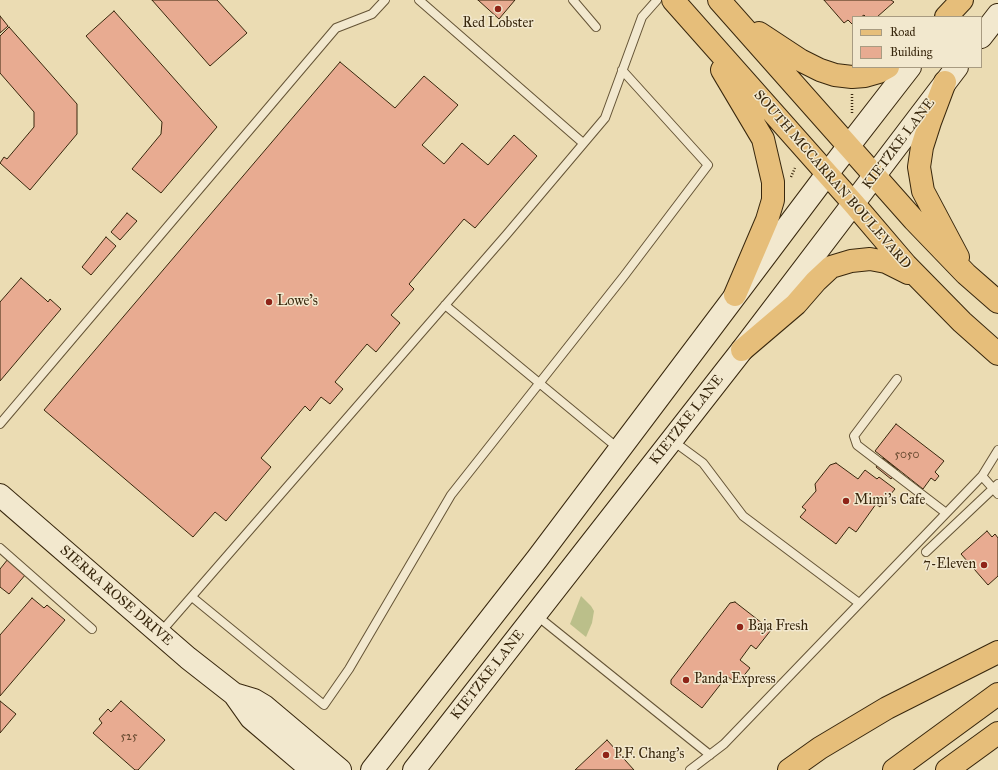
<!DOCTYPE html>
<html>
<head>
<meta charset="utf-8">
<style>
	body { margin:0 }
	#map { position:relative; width:998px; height:770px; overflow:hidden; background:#ebdcb3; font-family:"IM FELL Great Primer",serif }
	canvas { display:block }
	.legend { position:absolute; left:852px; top:16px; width:130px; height:52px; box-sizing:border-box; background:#f2e8ce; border:1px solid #a89b81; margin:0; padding:5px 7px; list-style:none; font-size:12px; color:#38270d }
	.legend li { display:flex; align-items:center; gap:8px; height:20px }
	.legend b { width:20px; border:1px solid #a89b81 }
</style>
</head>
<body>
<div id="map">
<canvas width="998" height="770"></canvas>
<ul class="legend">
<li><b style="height:5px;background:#e6be7a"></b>Road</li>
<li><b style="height:11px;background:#e8ab91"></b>Building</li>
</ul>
</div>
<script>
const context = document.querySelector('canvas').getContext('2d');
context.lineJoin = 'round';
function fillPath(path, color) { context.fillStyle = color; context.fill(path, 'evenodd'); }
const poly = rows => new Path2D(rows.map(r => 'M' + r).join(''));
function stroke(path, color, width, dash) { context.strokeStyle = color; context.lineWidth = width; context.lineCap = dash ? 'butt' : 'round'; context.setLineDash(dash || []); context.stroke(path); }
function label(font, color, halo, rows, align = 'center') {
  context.font = font + ' "IM FELL Great Primer",serif'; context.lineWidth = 3; context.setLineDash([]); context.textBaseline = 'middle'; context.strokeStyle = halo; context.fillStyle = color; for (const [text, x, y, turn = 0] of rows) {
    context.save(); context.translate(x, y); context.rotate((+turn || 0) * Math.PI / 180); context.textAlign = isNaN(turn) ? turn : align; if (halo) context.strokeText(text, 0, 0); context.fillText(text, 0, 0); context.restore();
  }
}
const green = poly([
	[581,596,591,606,594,611,592,623,586,637,570,624]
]);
const building = poly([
	[152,0,217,0,247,33,210,66,152,0],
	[478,0,515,0,499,19,478,0],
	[824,0,891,0,894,2,877,17,866,17,864,15,861,17,853,17,853,25,848,20,844,23,824,0],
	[114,11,217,127,161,193,132,169,161,134,162,122,86,36,114,11],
	[0,16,8,26,0,33,0,16],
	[9,27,77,104,77,134,30,190,0,163,4,157,7,159,34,127,34,112,0,73,0,36,9,27],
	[340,62,395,108,424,76,458,105,422,145,444,164,462,143,488,165,514,135,537,156,475,228,464,219,409,284,414,289,391,315,400,323,376,352,367,344,335,382,343,389,330,404,321,397,310,411,305,406,261,458,271,467,226,521,215,512,193,537,44,410,340,62],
	[127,213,137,221,120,240,111,232,127,213],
	[106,237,116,246,91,275,82,267,106,237],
	[21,278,46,300,48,302,50,299,61,309,0,381,0,302,21,278],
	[896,424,944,461,935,472,939,476,935,481,931,478,923,489,875,451,896,424],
	[883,458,898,470,891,479,876,467,883,458],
	[836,463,858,479,865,470,877,479,879,477,895,489,880,507,876,504,856,532,849,527,836,544,800,517,806,510,802,507,816,491,815,484,830,465,836,463],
	[987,531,992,537,995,534,998,538,998,576,988,585,961,554,987,531],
	[8,559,26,574,9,594,0,587,0,569,8,559],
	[32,598,44,608,47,605,65,620,0,696,0,635,32,598],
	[735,602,771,630,756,649,751,645,740,660,750,668,737,684,727,676,702,708,671,684,671,680,730,603,735,602],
	[0,701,16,714,0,733,0,701],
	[121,701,165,740,138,770,135,770,93,733,102,723,99,719,108,709,111,712,121,701],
	[607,740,634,770,575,770,607,740]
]);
const path = poly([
	[852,94,852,113],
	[791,177,795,168]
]);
const lane = poly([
	[419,0,583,143],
	[573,0,596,27],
	[445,305,619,449],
	[897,379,854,436,857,445,946,513],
	[0,424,336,28,372,14,385,0],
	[673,441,703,463,743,516,859,603],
	[982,476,998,494],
	[0,548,92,629],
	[926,552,998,484],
	[192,597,324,705,349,669,451,495,624,276,708,165,622,70],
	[536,615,710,755],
	[160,633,507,234,605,118,642,17,657,0],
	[690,770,724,744,982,476,998,450]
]);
const secondary = poly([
	[981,37,998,15],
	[0,495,188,658,234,694,251,718,312,770],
	[234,694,254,700,264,706,340,770],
	[372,770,537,559,827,174,910,67],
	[414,770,742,350,957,67]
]);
const primary = poly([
	[673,0,854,204,906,265,962,322,998,354],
	[719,0,914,220,966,274,998,302],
	[946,17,962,0],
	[759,33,800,60,820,70,835,75,852,77,865,76,879,72,888,67],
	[722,70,763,139,773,182,773,200,767,220,735,295],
	[945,82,930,122,922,147,919,167,923,191,958,257],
	[742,350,796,304,816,281,831,267,851,261,870,259,886,262,908,273]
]);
const highway = poly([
	[789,770,820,748,887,708,998,652],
	[894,770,998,694],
	[947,770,998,733]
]);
const markers = [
	[498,9,4,"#8f2418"],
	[269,302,4,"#8f2418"],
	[846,501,4,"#8f2418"],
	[984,565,4,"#8f2418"],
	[740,627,4,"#8f2418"],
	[686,680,4,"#8f2418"],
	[606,755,4,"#8f2418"]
];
const numberNames = [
	["5050",907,455],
	["525",129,737]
];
const poiNames = [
	["Red Lobster",498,24,"center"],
	["Lowe's",277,302],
	["Mimi's Cafe",854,501],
	["7-Eleven",976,565,"right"],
	["Baja Fresh",748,627],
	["Panda Express",694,680],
	["P.F. Chang's",614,755]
];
const streetNames = [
	["KIETZKE LANE",899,144,-53],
	["SOUTH MCCARRAN BOULEVARD",832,180,49],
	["KIETZKE LANE",687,420,-52],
	["SIERRA ROSE DRIVE",116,596,41],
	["KIETZKE LANE",488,675,-52]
];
fillPath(green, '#bbbf8a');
fillPath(building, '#e8ab91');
stroke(building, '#38270d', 1);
stroke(lane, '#655436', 10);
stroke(secondary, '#38270d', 24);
stroke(primary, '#38270d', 24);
stroke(highway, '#38270d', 24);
stroke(path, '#38270d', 2.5, [1, 2]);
stroke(lane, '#f2e8ce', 8);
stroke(secondary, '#f2e8ce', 22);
stroke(primary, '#e6be7a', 22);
stroke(highway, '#e6be7a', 22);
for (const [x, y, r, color] of markers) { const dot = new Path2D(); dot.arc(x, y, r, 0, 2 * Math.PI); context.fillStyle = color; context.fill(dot); stroke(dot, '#f2e8ce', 1.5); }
label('12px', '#64482e', null, numberNames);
label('14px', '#38270d', '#f2e8ce', poiNames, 'left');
label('14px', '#38270d', '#f2e8ce', streetNames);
</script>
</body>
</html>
